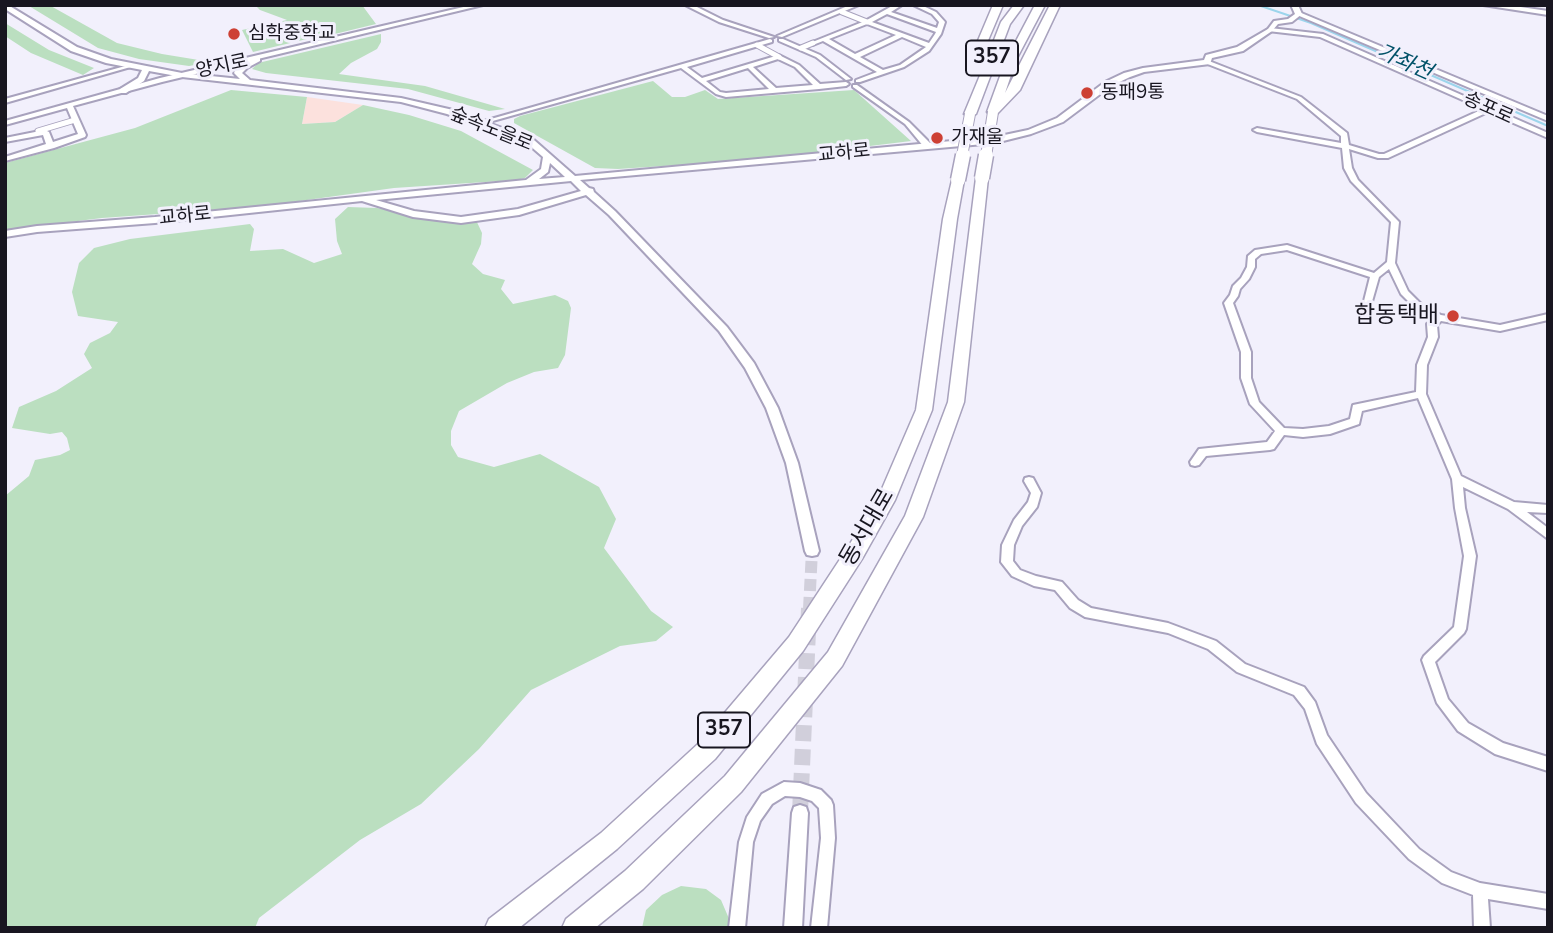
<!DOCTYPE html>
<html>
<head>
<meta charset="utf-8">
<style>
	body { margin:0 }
	#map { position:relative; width:1553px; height:933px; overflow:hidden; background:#f2f0fc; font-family:"Nunito Sans",sans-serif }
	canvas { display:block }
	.frame { position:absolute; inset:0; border:7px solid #181620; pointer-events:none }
</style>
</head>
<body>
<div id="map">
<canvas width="1553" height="933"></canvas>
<div class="frame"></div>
</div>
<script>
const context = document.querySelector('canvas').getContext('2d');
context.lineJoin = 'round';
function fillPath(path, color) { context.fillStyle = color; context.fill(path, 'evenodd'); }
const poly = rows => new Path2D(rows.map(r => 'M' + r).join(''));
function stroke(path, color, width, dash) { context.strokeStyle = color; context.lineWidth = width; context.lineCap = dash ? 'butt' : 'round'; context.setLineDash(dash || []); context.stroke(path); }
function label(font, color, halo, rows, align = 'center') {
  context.font = font + ' "Nunito Sans","Noto Sans KR",sans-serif'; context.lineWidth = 6; context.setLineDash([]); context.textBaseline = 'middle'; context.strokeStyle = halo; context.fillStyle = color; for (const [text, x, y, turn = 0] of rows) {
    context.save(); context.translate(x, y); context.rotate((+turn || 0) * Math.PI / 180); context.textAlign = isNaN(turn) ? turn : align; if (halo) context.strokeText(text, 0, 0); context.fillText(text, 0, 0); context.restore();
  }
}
const commercial = poly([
	[307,97,363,105,335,122,302,124]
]);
const green = poly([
	[49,5,117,43,162,54,211,62,189,66,139,59,98,48,29,6],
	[255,5,362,5,376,24,314,39,305,28,294,22,311,38,253,52,242,30,287,20,260,10],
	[5,23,49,50,94,68,83,75,31,53,5,36],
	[381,34,381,42,377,49,351,63,339,74,425,86,505,109,489,111,408,89,266,73,252,69,258,63],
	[653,81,672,97,685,97,705,90,718,99,854,90,911,141,755,160,618,169,595,168,514,123,514,119,520,116],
	[231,90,307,97,302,124,335,122,363,105,409,115,461,131,533,170,525,178,516,180,394,188,256,207,102,218,5,230,5,163,135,128],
	[348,207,377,208,415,215,476,220,482,233,481,244,472,264,483,274,505,280,501,289,513,304,555,295,568,301,571,308,565,355,558,368,534,372,507,383,459,411,451,431,451,445,458,457,494,467,540,454,599,487,616,519,604,548,651,611,673,627,656,641,620,646,531,690,479,749,421,804,360,840,259,918,255,928,5,928,5,496,29,476,35,460,60,455,70,450,67,438,62,432,50,434,12,428,19,407,56,391,92,368,84,354,90,343,110,333,118,322,78,316,72,292,79,263,94,248,130,239,250,224,254,229,250,251,283,249,314,263,342,254,337,241,335,219],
	[681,886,706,889,721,900,733,928,642,928,646,910,662,895]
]);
const stream = poly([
	[1258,5,1311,23,1548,126]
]);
const tertiaryTunnelFar1 = poly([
	[809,609,812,551]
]);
const tertiaryTunnel = poly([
	[800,813,809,608]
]);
const pedestrian = poly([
	[842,12,867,22],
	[757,45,779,57],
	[801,48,813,43],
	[38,131,75,120]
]);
const minor = poly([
	[472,5,483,5,162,82,73,106,86,135,85,137,54,148,5,161,5,157,46,144,43,135,5,142,5,138,45,130,49,132,53,142,78,134,67,108,5,125,5,121,160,78,472,5],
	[685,5,693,5,723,20,774,37,769,38,719,22,685,5],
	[850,5,859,5,782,37,777,36,850,5],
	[894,5,902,5,891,12,937,28,939,22,932,14,913,5,921,5,936,12,945,22,941,34,929,51,904,67,860,82,856,82,856,80,877,72,823,41,813,45,810,43,865,21,894,5],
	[887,14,936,32,935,34,929,43,872,22,887,14],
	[867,24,896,35,855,54,829,39,867,24],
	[902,37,926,47,900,65,883,70,860,57,902,37],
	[1299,12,1548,116,1548,121,1297,15,1296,14,1299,12],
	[1270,28,1323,34,1548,133,1548,138,1488,112,1388,158,1378,158,1349,149,1352,168,1358,180,1399,222,1395,263,1408,291,1423,306,1441,315,1500,325,1548,314,1548,320,1500,331,1441,321,1437,325,1438,337,1427,365,1426,394,1461,476,1514,502,1548,505,1548,513,1527,512,1548,528,1548,539,1508,509,1463,487,1465,508,1476,556,1466,629,1464,633,1435,662,1448,699,1468,723,1503,743,1548,757,1548,771,1495,754,1458,731,1437,703,1422,660,1424,656,1454,627,1464,556,1455,508,1452,479,1418,398,1362,411,1359,424,1330,434,1303,437,1284,435,1274,449,1270,450,1206,456,1199,465,1195,466,1191,465,1190,462,1199,449,1267,442,1275,431,1250,404,1241,378,1241,352,1224,303,1230,295,1233,286,1241,278,1247,267,1248,256,1255,250,1287,245,1374,273,1387,262,1391,222,1351,181,1344,168,1342,148,1257,132,1253,130,1257,128,1341,143,1341,136,1297,99,1205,63,1205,61,1209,61,1301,97,1347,133,1349,145,1379,154,1384,154,1483,109,1320,37,1268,31,1267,30,1270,28],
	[1287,250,1370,277,1363,305,1367,308,1371,305,1379,277,1389,269,1401,294,1417,310,1433,318,1427,324,1428,337,1417,365,1416,392,1353,405,1350,419,1329,426,1303,429,1284,428,1259,402,1251,378,1251,352,1233,303,1238,296,1240,289,1249,279,1255,267,1255,259,1261,254,1287,250],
	[770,39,772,40,772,42,687,67,702,78,779,55,799,65,820,84,846,82,849,84,846,86,819,89,726,97,716,94,681,68,482,124,477,123,770,39],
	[778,59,795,67,813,85,776,88,753,67,778,59],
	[748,68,769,89,726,93,720,92,706,81,748,68],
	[779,39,783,39,820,55,851,79,846,80,816,57,779,41,779,39],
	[129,65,134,66,5,103,5,99,129,65],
	[853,85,857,85,909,122,930,143,930,147,924,147,905,124,853,87,853,85],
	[1029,477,1033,478,1041,493,1037,507,1022,526,1014,545,1013,561,1020,570,1036,576,1062,582,1078,600,1091,608,1168,623,1216,641,1245,664,1304,687,1315,702,1327,735,1366,793,1419,849,1451,872,1480,883,1548,894,1548,909,1488,899,1490,928,1474,928,1473,895,1442,883,1409,859,1356,803,1317,744,1305,709,1294,695,1237,672,1208,649,1168,633,1085,617,1070,608,1055,590,1034,586,1012,576,1001,562,1002,545,1014,520,1028,502,1031,493,1024,481,1025,478,1029,477],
	[784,782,800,783,821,790,831,800,833,805,835,838,827,928,811,928,821,838,819,808,812,801,800,797,785,796,772,804,760,821,753,842,745,928,729,928,739,842,747,817,762,794,784,782]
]);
const tertiary = poly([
	[5,5,8,5,77,47,111,59,182,73,240,79,234,73,235,71,241,64,257,57,260,57,260,61,247,68,242,73,250,80,401,98,453,110,534,140,575,176,995,137,1028,130,1057,118,1105,82,1124,73,1143,68,1204,60,1206,55,1237,47,1268,29,1274,21,1288,19,1295,14,1291,5,1298,5,1302,14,1292,22,1278,24,1272,31,1243,51,1212,58,1210,64,1144,72,1130,77,1111,86,1063,122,1031,134,995,143,580,180,589,188,593,189,594,192,615,211,727,327,754,363,778,408,798,463,819,551,817,555,812,556,807,555,805,551,786,463,766,408,745,368,719,331,609,215,586,195,519,215,461,223,413,217,362,201,155,223,37,232,5,237,5,231,37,226,155,217,526,180,541,169,543,157,528,144,447,114,401,102,182,77,149,71,144,81,126,93,120,93,120,89,138,78,142,70,106,63,71,51,5,9,5,5],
	[550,163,565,177,539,179,548,172,550,163],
	[571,181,581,191,518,209,461,217,414,211,376,200,571,181],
	[800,805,806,807,808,813,802,928,784,928,792,813,794,807,800,805]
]);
const secondary = poly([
	[1483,5,1507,5,1548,11,1548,15,1483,5]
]);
const trunk = poly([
	[993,5,1003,5,984,50,987,58,1001,22,1014,5,1024,5,1010,24,976,114,970,117,964,114,981,73,974,50,993,5],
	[1035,5,1045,5,1016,60,1005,93,1050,5,1060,5,1020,90,997,114,989,114,987,112,1006,60,1035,5],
	[982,174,988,178,964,402,923,517,842,666,741,792,643,889,595,928,562,928,566,919,625,871,725,776,828,652,905,516,948,402,976,178,982,174],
	[958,176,964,180,957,219,932,410,895,500,862,559,803,651,715,759,617,849,519,928,485,928,489,919,601,833,699,743,789,637,848,547,878,498,916,410,943,219,952,180,958,176]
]);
const trunkBridgeFar1 = poly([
	[962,156,970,114],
	[986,156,993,112]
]);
const trunkBridge = poly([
	[982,178,986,155],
	[958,180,963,155]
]);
const markers = [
	[234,34,7,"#cd4034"],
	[1087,93,7,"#cd4034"],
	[937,138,7,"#cd4034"],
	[1453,316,7,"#cd4034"]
];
const farPoinames = [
	["심학중학교",248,34],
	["동패9통",1101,93],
	["가재울",951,138]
];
const farStreetnames = [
	["양지로",222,67,-12],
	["송포로",1488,109,24],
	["숲속노을로",491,130,22],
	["교하로",844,154,-6],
	["교하로",185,217,-6]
];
const shields = [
	[992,58,52],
	[724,730,52]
];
const shieldNames = [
	["357",992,58],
	["357",724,730]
];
const farWaternames = [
	["가좌천",1404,63,24]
];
const poiNames = [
	["합동택배",1439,316]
];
const streetNames = [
	["동서대로",868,528,-60]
];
fillPath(commercial, '#fce1dd');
fillPath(green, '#bbdfc0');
stroke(stream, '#9cd5ec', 2);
stroke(tertiaryTunnelFar1, '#d1cfdb', 12, [12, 6]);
stroke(tertiaryTunnel, '#d1cfdb', 16, [16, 8]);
stroke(pedestrian, '#a8a2bd', 7);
stroke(minor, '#a8a2bd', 4);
stroke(tertiary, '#a8a2bd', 4);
stroke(secondary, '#a8a2bd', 4);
stroke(trunk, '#a8a2bd', 3);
stroke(pedestrian, '#fff', 5);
fillPath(minor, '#fff');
fillPath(tertiary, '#fff');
fillPath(secondary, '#fff');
fillPath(trunk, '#fff');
stroke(trunkBridgeFar1, '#a8a2bd', 12, []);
stroke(trunkBridge, '#a8a2bd', 17, []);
stroke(trunkBridgeFar1, '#fff', 10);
stroke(trunkBridge, '#fff', 14);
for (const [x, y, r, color] of markers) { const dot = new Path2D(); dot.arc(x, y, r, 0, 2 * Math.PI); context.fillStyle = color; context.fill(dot); stroke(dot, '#f2f0fc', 2.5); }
label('19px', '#181620', '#f2f0fc', farPoinames, 'left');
label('19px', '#181620', '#f2f0fc', farStreetnames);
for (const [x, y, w] of shields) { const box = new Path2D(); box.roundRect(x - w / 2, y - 17.5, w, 35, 5); context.fillStyle = '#f2f0fc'; context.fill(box); stroke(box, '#181620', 2); }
label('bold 21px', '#181620', null, shieldNames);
label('italic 21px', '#005168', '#f2f0fc', farWaternames);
label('23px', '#181620', '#f2f0fc', poiNames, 'right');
label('23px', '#181620', '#f2f0fc', streetNames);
</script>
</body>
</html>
